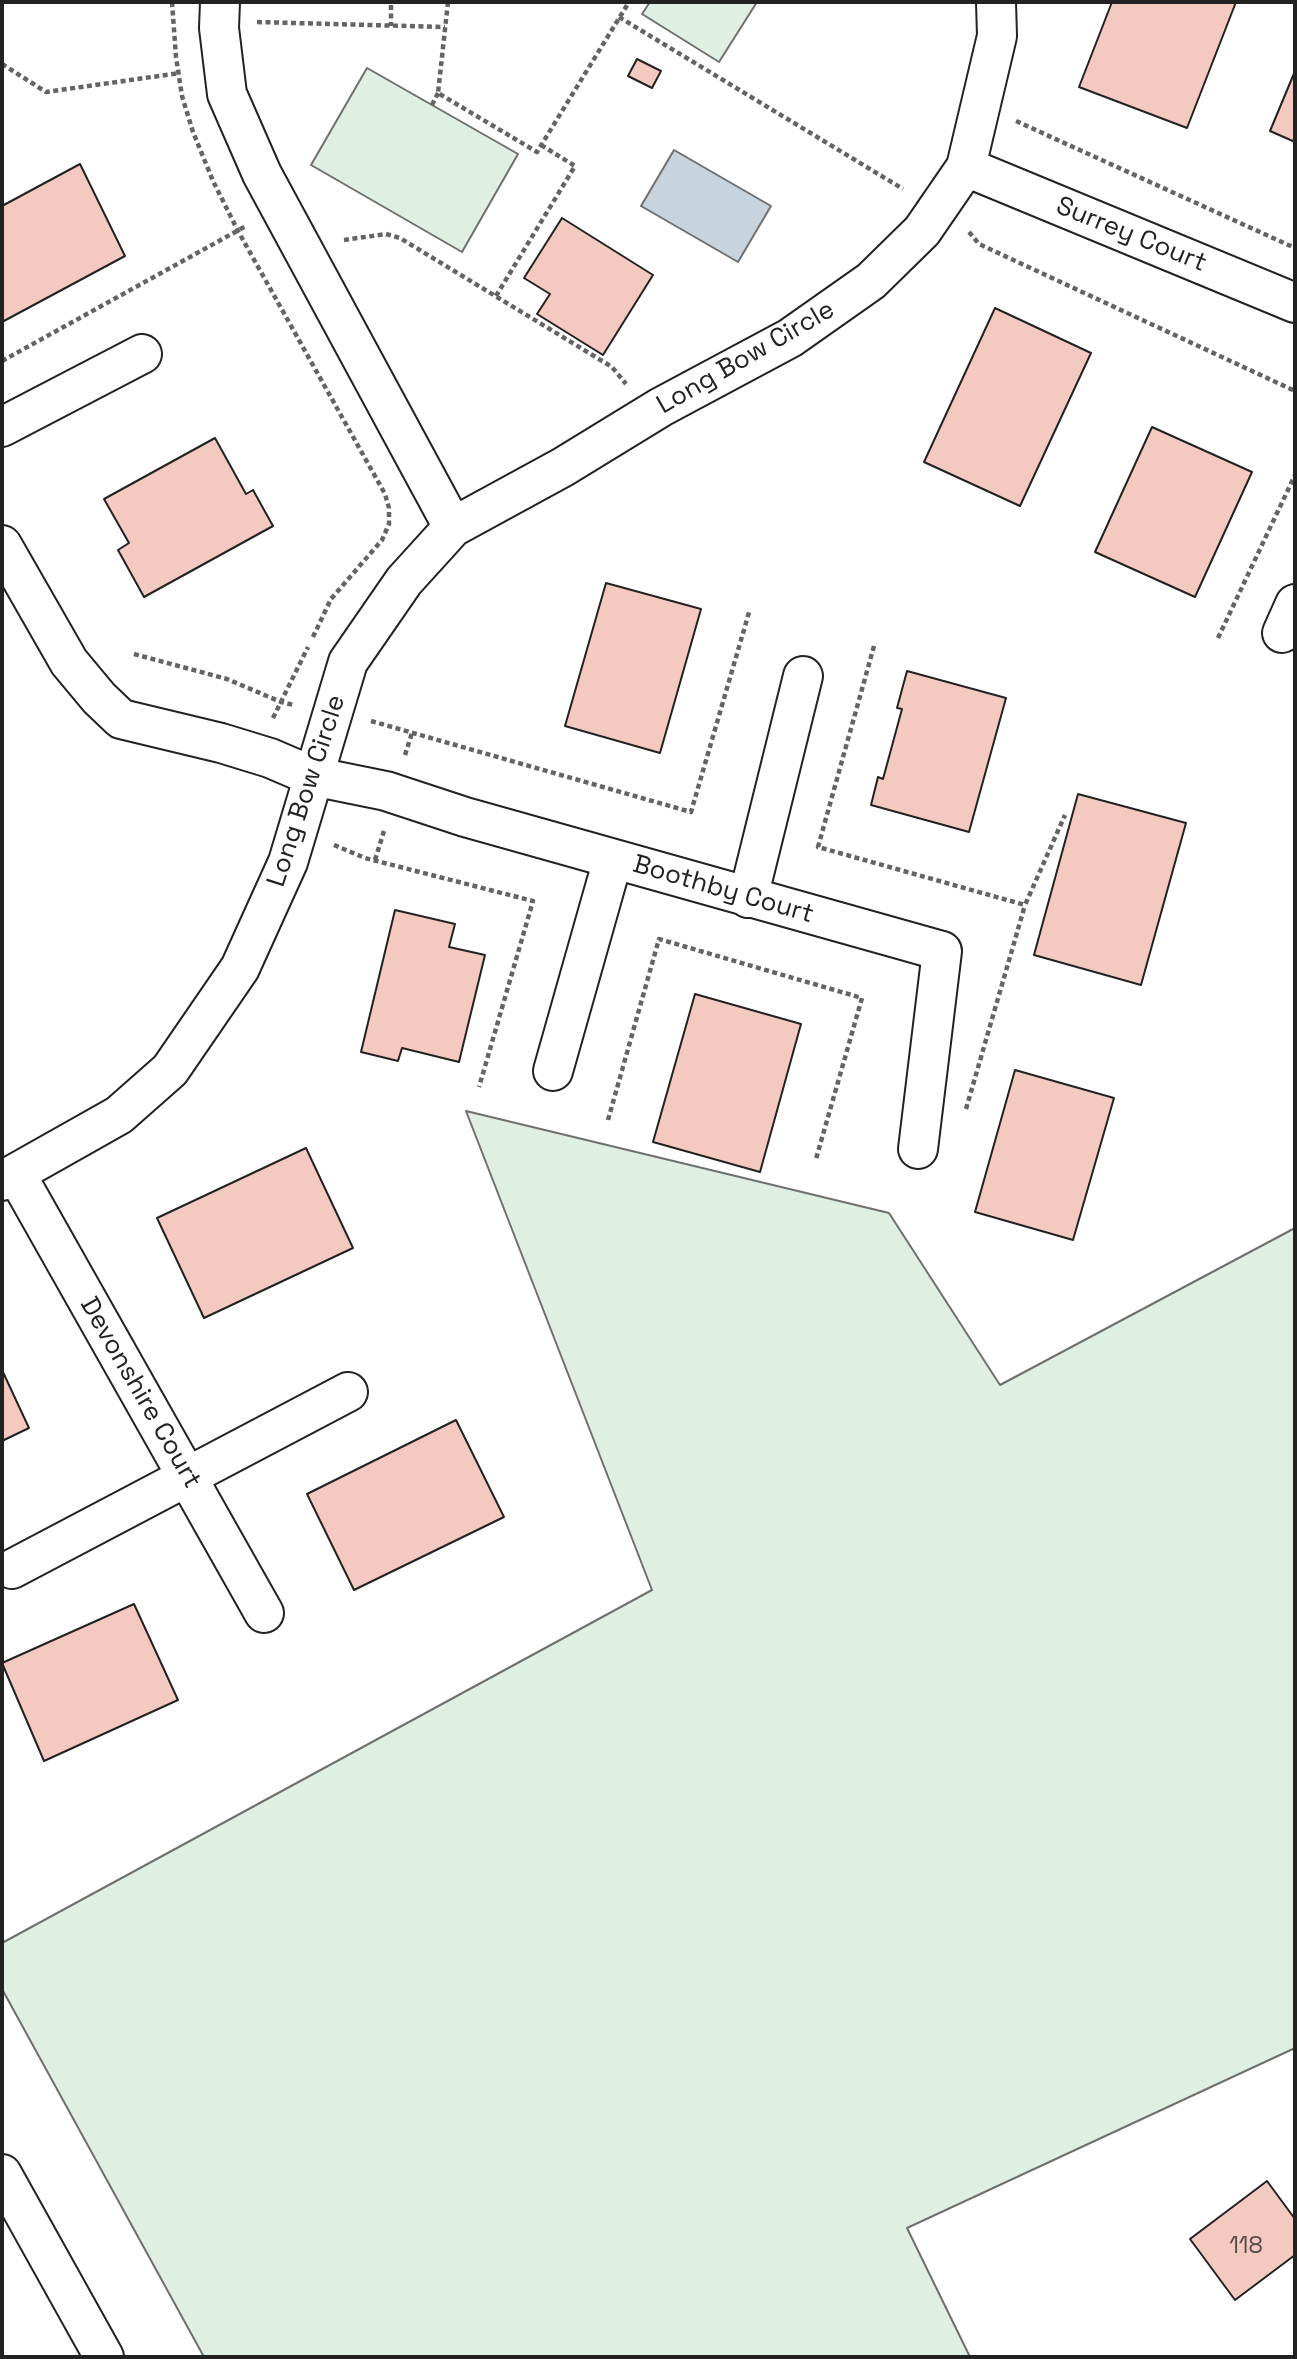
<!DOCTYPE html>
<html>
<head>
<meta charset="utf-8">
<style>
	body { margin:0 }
	#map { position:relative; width:1297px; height:2359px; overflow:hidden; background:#fff; font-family:"Space Grotesk",sans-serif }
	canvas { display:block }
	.frame { position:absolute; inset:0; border:4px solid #222; pointer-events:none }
</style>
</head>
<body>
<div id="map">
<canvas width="1297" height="2359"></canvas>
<div class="frame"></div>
</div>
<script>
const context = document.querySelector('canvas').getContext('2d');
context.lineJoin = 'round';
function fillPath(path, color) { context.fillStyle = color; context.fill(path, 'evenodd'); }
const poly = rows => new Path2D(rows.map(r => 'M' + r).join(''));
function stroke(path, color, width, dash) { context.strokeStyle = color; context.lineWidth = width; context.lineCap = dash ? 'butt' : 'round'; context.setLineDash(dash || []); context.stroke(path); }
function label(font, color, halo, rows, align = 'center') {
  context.font = font + ' "Space Grotesk",sans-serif'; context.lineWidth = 5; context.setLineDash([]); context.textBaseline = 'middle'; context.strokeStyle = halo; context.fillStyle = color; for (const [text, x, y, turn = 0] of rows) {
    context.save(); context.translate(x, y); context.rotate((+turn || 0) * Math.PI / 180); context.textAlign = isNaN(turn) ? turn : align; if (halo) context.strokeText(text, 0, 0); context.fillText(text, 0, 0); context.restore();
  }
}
const green = poly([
	[650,2,757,2,719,62,642,14,650,2],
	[367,68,518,154,462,252,311,165,367,68],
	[466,1111,889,1213,1000,1385,1295,1228,1295,2048,907,2228,970,2357,204,2357,2,1989,2,1943,652,1590,466,1111]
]);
const water = poly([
	[674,150,771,206,738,262,641,206,674,150]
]);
const building = poly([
	[1112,2,1236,2,1187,128,1079,87,1112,2],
	[637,59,661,71,652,88,628,76,637,59],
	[1295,71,1295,142,1270,131,1295,71],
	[80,164,125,256,2,322,2,206,80,164],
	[562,218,653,275,603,355,537,314,550,294,524,278,562,218],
	[995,308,1091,353,1020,506,924,462,995,308],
	[1152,427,1252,472,1195,597,1095,552,1152,427],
	[215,438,246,494,253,490,273,526,144,597,118,550,129,543,104,499,215,438],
	[606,583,701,609,660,753,565,726,606,583],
	[907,671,1006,698,969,832,871,805,878,777,883,779,902,709,897,708,907,671],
	[1078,794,1186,823,1141,985,1034,955,1078,794],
	[395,910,455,924,449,947,485,955,459,1062,402,1048,398,1061,361,1052,395,910],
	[695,994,801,1024,760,1172,653,1142,695,994],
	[1015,1070,1114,1098,1073,1240,975,1212,1015,1070],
	[306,1148,353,1248,204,1318,157,1218,306,1148],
	[2,1370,29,1428,2,1441,2,1370],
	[456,1420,504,1517,354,1590,307,1494,456,1420],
	[134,1604,178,1700,44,1761,2,1663,134,1604],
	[1267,2181,1295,2219,1295,2255,1235,2300,1190,2239,1267,2181]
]);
const path = poly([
	[172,2,176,57,182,96,193,132,213,181,238,231,385,494,389,508,389,524,382,540,331,599,312,639],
	[448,2,438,93,537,152,629,2],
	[391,5,391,26],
	[619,17,903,189],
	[257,22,445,27],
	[2,64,46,92,180,73],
	[432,105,438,93],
	[1016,121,1295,248],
	[969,232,979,244,1295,391],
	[344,240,386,234,400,238,612,367,626,384],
	[496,296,575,166,541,145],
	[2,361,246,226],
	[1218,638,1295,475],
	[874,646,818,847,1025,905,1065,815],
	[134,654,227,679,281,702,294,705],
	[273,718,308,647],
	[371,721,691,812,750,609],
	[405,755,412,733],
	[334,845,365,858,533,901,479,1087],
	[375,860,384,831],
	[966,1109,1025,905],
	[608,1120,659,939,862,998,816,1159]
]);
const minor = poly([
	[220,2,219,28,227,94,262,174,453,527],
	[966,167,1295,303],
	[2,427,142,354],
	[2,545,69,662,99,698,121,719,221,743,270,758,312,776,386,791,465,817,942,951,918,1149],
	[1282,633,1295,604],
	[748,898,803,676],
	[553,1071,613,859],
	[16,1174,264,1613],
	[2,1181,119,1115,170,1070,240,968,288,862,348,662,404,581,453,527,563,467,661,407,790,338,871,281,922,231,966,167,997,36,996,2],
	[12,1569,348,1392]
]);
const major = poly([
	[2,2174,104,2357]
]);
const numberNames = [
	["118",1246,2247]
];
const streetNames = [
	["Surrey Court",1131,235,22],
	["Long Bow Circle",746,358,-30],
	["Long Bow Circle",307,791,-72],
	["Boothby Court",723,890,16],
	["Devonshire Court",140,1393,60]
];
fillPath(green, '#e0efe3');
stroke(green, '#6f6f6f', 2);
fillPath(water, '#c7d3dd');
stroke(water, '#6f6f6f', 2);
fillPath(building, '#f3c9c0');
stroke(building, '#222', 2);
stroke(minor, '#222', 42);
stroke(major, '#222', 42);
stroke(path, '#646464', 4.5, [5, 3.5]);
stroke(minor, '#fff', 38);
stroke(major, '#fff', 38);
label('23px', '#564c4a', null, numberNames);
label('26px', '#222', '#fff', streetNames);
</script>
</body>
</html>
